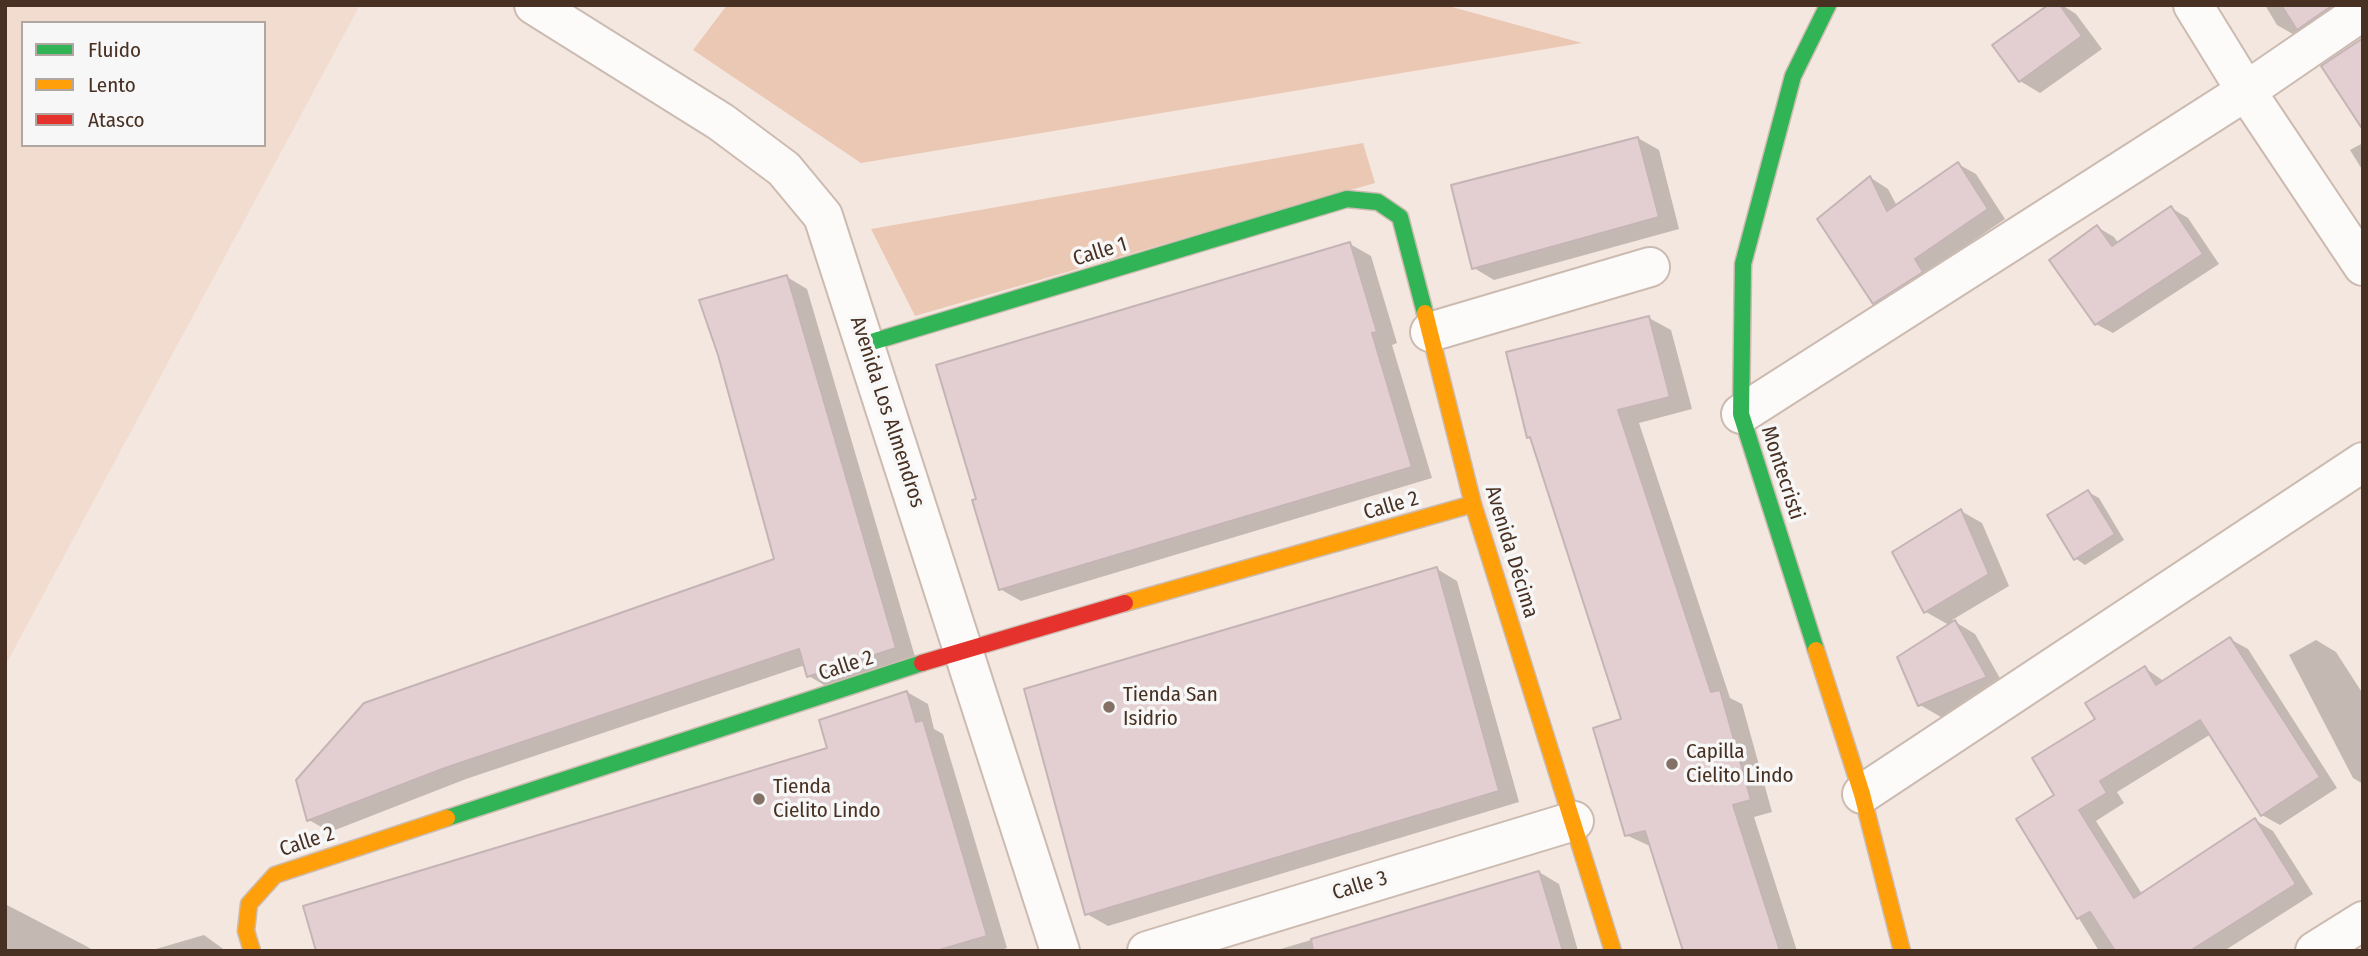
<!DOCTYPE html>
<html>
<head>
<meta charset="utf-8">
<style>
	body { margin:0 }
	#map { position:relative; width:2368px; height:956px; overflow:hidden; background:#f4e7df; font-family:"Fira Sans Condensed",sans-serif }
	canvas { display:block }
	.frame { position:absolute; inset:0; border:7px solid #483022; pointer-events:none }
	.legend { position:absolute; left:21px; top:21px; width:245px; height:126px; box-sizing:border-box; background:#f7f7f7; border:2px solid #b1a7a2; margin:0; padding:9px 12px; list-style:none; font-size:21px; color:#483022 }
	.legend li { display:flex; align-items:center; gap:14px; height:35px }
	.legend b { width:35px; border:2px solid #b1a7a2 }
</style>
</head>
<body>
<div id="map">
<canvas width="2368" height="956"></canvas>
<div class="frame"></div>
<ul class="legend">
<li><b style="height:9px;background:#30b455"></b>Fluido</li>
<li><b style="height:9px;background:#ff9f0a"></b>Lento</li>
<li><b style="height:9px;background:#e5322d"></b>Atasco</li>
</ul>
</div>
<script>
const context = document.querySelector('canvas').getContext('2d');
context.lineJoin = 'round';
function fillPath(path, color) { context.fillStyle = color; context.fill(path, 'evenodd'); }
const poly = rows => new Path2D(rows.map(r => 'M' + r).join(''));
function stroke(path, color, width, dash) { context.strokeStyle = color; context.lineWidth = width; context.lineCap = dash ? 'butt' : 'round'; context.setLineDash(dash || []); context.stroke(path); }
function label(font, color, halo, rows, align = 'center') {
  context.font = font + ' "Fira Sans Condensed",sans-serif'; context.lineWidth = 7; context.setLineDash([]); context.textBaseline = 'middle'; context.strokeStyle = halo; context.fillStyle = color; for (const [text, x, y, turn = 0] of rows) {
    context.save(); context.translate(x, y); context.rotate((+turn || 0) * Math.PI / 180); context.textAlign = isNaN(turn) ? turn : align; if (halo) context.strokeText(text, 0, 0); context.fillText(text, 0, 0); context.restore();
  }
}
const built = poly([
	[5,5,360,5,5,666],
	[23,23,264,23,264,145,23,145]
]);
const green = poly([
	[727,5,1445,5,1582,43,861,163,693,50],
	[1363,143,1375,183,915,316,871,229]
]);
const shadow = poly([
	[2051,5,2062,5,2076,14,2102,49,2040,93,2020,81],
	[2265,5,2363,5,2298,37,2277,25],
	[1638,138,1659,150,1679,229,1494,280,1474,268],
	[2363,143,2363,171,2350,150],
	[1958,164,1976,174,2005,219,1932,269,1892,313,1874,302,1871,178,1888,189,1897,206],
	[2171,208,2188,218,2219,264,2113,333,2096,324,2097,227,2114,237,2119,244],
	[1350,244,1371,256,1397,343,1392,345,1432,478,1021,601,1000,589],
	[787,277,807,289,916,660,829,688,809,676,805,665,466,779,330,832,309,820,776,560,719,354],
	[1649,318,1671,330,1692,409,1639,423,1730,698,1742,704,1772,812,1754,817,1797,951,1684,951,1652,847,1626,835,1624,720,1533,439,1529,437],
	[2088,492,2099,498,2124,540,2085,565,2075,558],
	[1961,511,1982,523,2009,586,1952,620,1975,634,2006,689,1941,717,1920,705,1949,625,1926,612],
	[1437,569,1457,581,1519,802,1108,926,1087,914],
	[2230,639,2248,649,2337,788,2280,825,2262,815,2211,734,2117,792,2124,803,2096,821,2142,894,2255,820,2273,831,2313,894,2224,951,2099,951,2018,819,2057,796,2097,719,2145,668,2165,682],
	[2316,640,2336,652,2363,694,2363,784,2353,778,2289,655],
	[907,692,928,704,934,729,943,734,1007,948,997,951,318,951,829,750],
	[1539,872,1559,884,1578,951,1274,951],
	[5,904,86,946,94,951,5,951],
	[204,935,226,951,149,951]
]);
const building = poly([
	[2048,5,2060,5,2082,36,2019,82,1992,45,2048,5],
	[2281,5,2333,5,2297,30,2281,5],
	[2363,38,2363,130,2321,66,2363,38],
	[1638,137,1659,217,1472,269,1451,185,1638,137],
	[1958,162,1988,209,1915,259,1923,272,1873,304,1817,219,1870,176,1887,211,1958,162],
	[2171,206,2203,254,2095,325,2049,260,2097,225,2112,246,2171,206],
	[1350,242,1377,332,1372,333,1412,467,999,590,972,500,976,499,936,365,1350,242],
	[787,275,896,648,807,677,799,649,445,768,307,821,296,780,364,703,774,559,718,355,699,300,787,275],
	[1649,316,1670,397,1618,410,1711,692,1720,690,1751,800,1733,805,1780,951,1683,951,1645,831,1625,836,1593,728,1621,719,1530,437,1527,438,1506,352,1649,316],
	[2088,490,2115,534,2074,560,2047,515,2088,490],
	[1961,509,1989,574,1924,613,1892,552,1961,509],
	[1437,567,1499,791,1085,915,1024,689,1437,567],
	[1955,620,1987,677,1918,706,1897,657,1955,620],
	[2230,637,2320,777,2261,816,2200,720,2100,781,2107,793,2079,810,2134,898,2255,818,2296,884,2190,951,2115,951,2090,912,2077,919,2016,819,2054,795,2032,758,2095,719,2085,703,2145,666,2156,685,2230,637],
	[907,691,916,722,923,720,987,936,936,951,316,951,303,906,827,748,819,720,907,691],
	[1539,871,1563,951,1313,951,1311,939,1539,871]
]);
const street = poly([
	[534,5,721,122,784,169,823,216,1060,951],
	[2193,5,2246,91,2363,266],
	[1430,332,1650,267],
	[1741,414,2246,91,2363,11],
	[1862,794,2363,462],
	[1147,951,1574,821],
	[2315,951,2363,921]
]);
const fast = poly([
	[865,344,1347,199,1378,202,1400,217,1425,313],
	[1816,650,1741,414,1743,264,1793,76,1828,5],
	[447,818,922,663]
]);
const slow = poly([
	[1425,313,1473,504,1613,951],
	[1125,603,1473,504],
	[1816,650,1862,794,1902,951],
	[252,951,246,931,249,904,275,875,447,818]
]);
const jam = poly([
	[922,663,1125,603]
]);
const markers = [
	[1109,707,7,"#847064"],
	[1672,764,7,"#847064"],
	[759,799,7,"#847064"]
];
const streetNames = [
	["Calle 1",1100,252,-17],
	["Avenida Los Almendros",887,412,72],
	["Montecristi",1782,473,72],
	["Calle 2",1391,506,-16],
	["Avenida Décima",1511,552,73],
	["Calle 2",846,666,-18],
	["Calle 2",307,842,-18],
	["Calle 3",1360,886,-17]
];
const poiNames = [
	["Tienda San",1123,695],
	["Isidrio",1123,719],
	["Capilla",1686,752],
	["Cielito Lindo",1686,776],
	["Tienda",773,787],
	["Cielito Lindo",773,811]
];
fillPath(built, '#f2dcd0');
fillPath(green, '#ebc8b4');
fillPath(shadow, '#0003');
fillPath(building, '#e3ced1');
stroke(building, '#c5b4b6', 2);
stroke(street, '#ccbbb1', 42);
stroke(fast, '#ccbbb1', 19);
stroke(slow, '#ccbbb1', 19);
stroke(jam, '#ccbbb1', 19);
stroke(street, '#fdfbfa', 38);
stroke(fast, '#30b455', 16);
stroke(slow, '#ff9f0a', 16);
stroke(jam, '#e5322d', 16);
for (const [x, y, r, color] of markers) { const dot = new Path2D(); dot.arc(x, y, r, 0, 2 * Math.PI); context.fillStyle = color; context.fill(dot); stroke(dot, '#f7f7f7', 2.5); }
label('21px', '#483022', '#f7f7f7', streetNames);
label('21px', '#483022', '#f7f7f7', poiNames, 'left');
</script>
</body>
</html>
